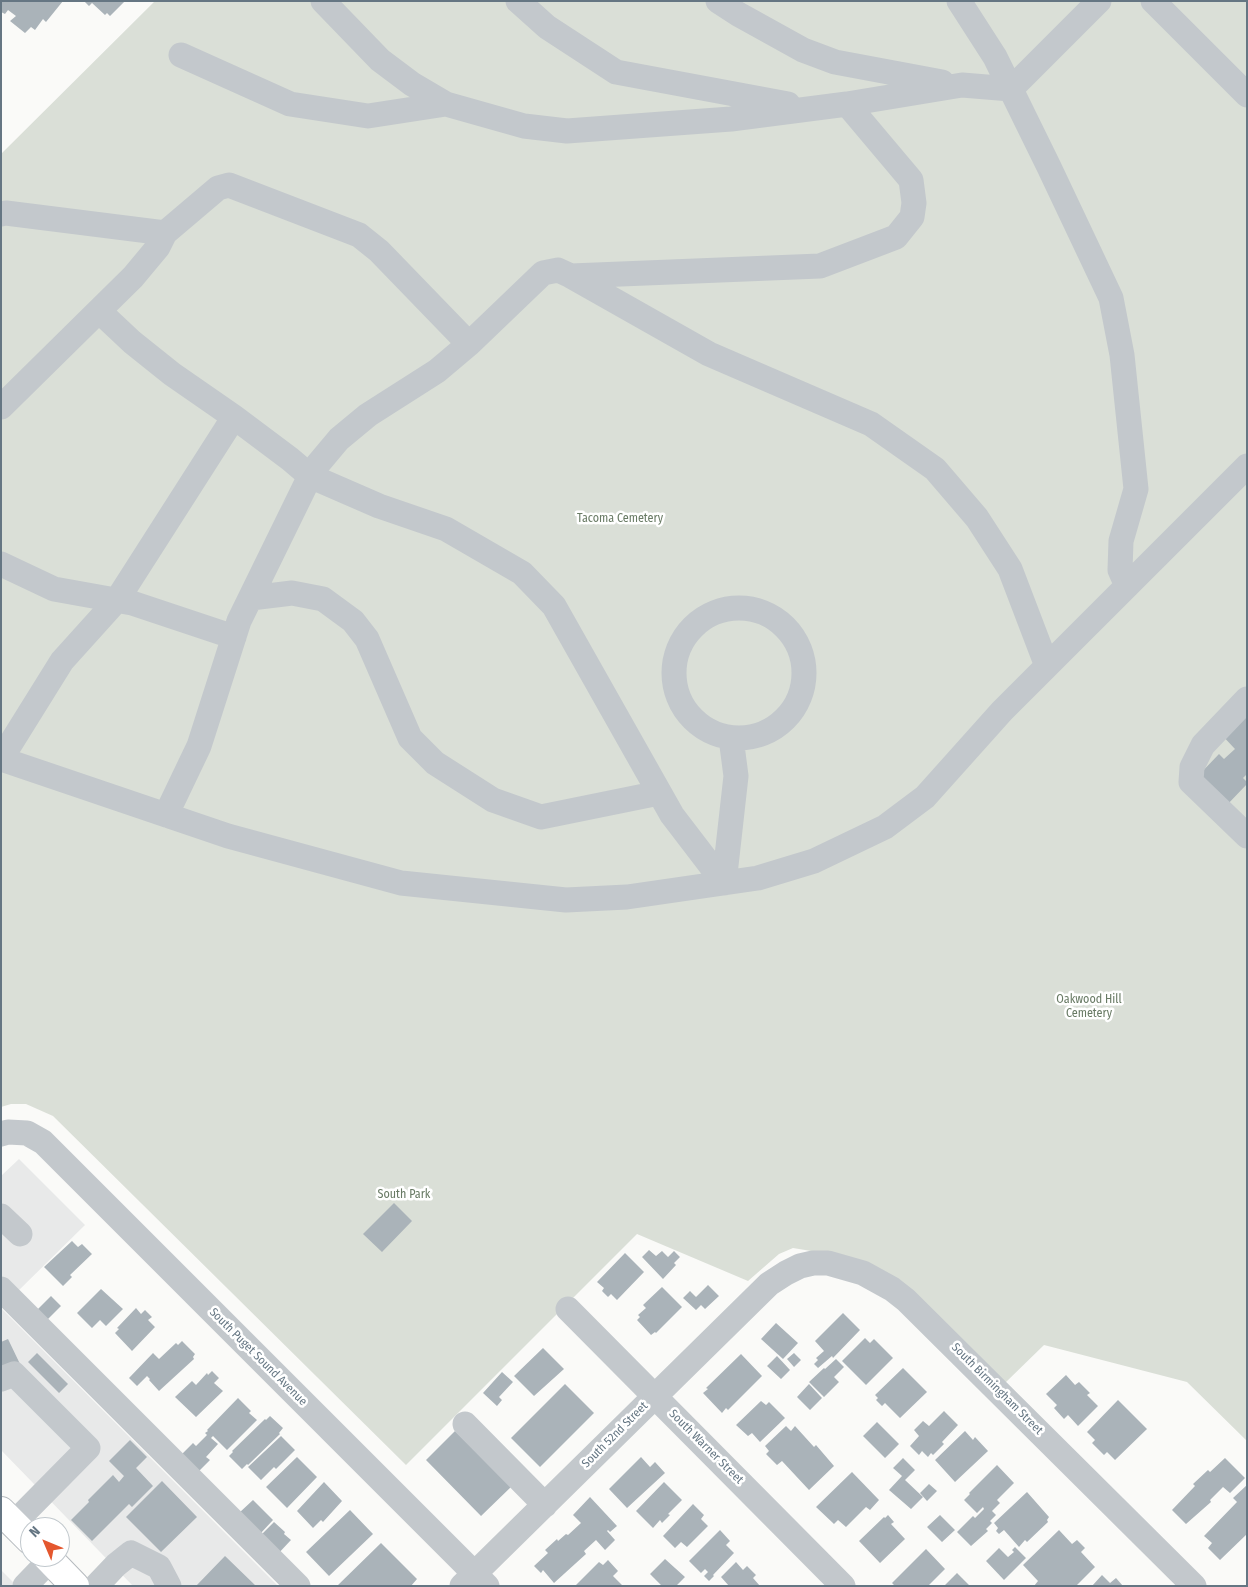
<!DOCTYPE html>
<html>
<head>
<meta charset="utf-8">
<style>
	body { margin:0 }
	#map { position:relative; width:1248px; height:1587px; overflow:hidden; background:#fafaf8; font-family:"Fira Sans Condensed",sans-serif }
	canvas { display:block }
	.frame { position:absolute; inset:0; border:2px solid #657683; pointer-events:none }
	.north { position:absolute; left:20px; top:1517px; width:50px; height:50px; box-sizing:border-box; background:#fff; border:1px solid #c1c8cd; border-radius:50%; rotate:315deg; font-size:14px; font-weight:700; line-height:20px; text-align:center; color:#657683 }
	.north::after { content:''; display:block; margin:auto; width:18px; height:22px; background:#e4572e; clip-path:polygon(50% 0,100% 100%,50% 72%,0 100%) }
</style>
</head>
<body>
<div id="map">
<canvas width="1248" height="1587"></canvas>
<div class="frame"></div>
<div class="north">N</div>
</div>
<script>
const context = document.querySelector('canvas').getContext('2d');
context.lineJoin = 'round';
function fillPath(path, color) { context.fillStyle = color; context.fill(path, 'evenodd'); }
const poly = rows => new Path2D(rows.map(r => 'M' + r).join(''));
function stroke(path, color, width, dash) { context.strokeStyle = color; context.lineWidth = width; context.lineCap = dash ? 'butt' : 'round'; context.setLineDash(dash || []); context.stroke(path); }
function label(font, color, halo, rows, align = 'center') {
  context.font = font + ' "Fira Sans Condensed",sans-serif'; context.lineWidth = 5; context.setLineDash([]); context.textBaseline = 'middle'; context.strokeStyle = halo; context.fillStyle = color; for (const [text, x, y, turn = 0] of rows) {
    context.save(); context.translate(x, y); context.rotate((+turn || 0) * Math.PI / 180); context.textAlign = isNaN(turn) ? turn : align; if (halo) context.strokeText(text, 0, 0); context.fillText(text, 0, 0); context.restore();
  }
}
const built = poly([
	[19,1159,85,1225,14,1295,1,1282,1,1176],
	[1,1308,278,1586,133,1586,1,1450],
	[1,1570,17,1586,1,1586]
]);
const green = poly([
	[155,1,1247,2,1247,1441,1187,1382,1044,1345,1005,1383,841,1256,793,1248,779,1254,748,1281,637,1234,406,1465,53,1116,26,1104,11,1104,1,1107,1,154]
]);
const building = poly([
	[1,1,63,1,46,22,43,19,35,30,31,27,25,33,10,21,16,16,8,10,5,14,1,12],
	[84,1,125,1,110,16,107,13,105,15,92,3,89,6],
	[1247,703,1247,774,1243,778,1247,782,1247,784,1225,807,1196,778,1219,754,1224,759,1235,749,1220,733],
	[394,1203,412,1221,382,1252,363,1234],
	[72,1241,78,1247,82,1244,92,1254,70,1275,72,1277,63,1286,44,1267],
	[649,1250,656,1256,662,1251,668,1257,674,1251,680,1257,674,1263,676,1265,663,1279,642,1257],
	[625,1253,644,1272,617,1300,611,1294,608,1297,602,1291,604,1288,597,1282],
	[708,1285,719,1296,705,1309,701,1305,696,1310,683,1298,690,1291,696,1297],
	[662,1287,682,1307,656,1333,655,1332,651,1335,637,1320,640,1317,638,1315,646,1308,643,1305],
	[101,1289,123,1309,106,1326,100,1320,92,1328,77,1313],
	[51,1296,61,1306,45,1322,35,1312],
	[136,1308,141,1314,145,1310,152,1317,148,1320,155,1327,132,1351,115,1333,119,1329,117,1328],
	[843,1313,860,1330,833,1358,832,1356,818,1368,814,1364,818,1360,816,1358,824,1351,815,1341],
	[776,1323,798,1343,783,1359,761,1339],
	[865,1338,870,1343,874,1339,893,1358,866,1385,842,1361],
	[8,1339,20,1364,1,1373,1,1342],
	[182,1341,195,1354,193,1357,194,1359,159,1391,149,1380,150,1379,147,1376,137,1386,129,1378,153,1353,159,1359,176,1343,178,1345],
	[543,1348,564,1369,534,1396,514,1376],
	[37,1353,68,1384,59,1393,28,1362],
	[794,1353,801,1360,794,1367,787,1359],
	[741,1354,762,1376,728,1410,726,1408,722,1413,703,1393,708,1389,706,1388],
	[777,1356,790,1370,781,1379,767,1366],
	[836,1359,844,1367,834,1377,839,1382,824,1397,809,1382,824,1368,825,1369],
	[903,1368,927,1392,900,1418,885,1403,882,1406,876,1400,878,1398,875,1395],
	[212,1371,219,1378,214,1383,223,1391,196,1417,175,1397,192,1381,196,1385,207,1373,208,1375],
	[502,1372,513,1382,499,1397,502,1400,497,1406,483,1393],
	[1066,1375,1075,1385,1079,1382,1090,1393,1087,1395,1098,1406,1078,1426,1068,1415,1064,1419,1054,1408,1057,1405,1046,1394],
	[565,1384,594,1413,540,1467,511,1438],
	[809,1384,822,1398,810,1410,797,1397],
	[238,1398,251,1411,249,1413,257,1420,227,1450,213,1436,211,1438,218,1444,206,1457,210,1460,196,1474,179,1457,193,1443,196,1446,207,1435,205,1433,208,1431,207,1430],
	[1118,1400,1147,1429,1115,1460,1107,1452,1104,1455,1092,1443,1095,1440,1087,1432],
	[761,1401,766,1405,769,1402,785,1418,760,1442,752,1433,748,1436,736,1425],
	[944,1411,958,1425,942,1442,944,1444,933,1455,931,1453,928,1457,922,1451,919,1455,910,1446,919,1436,914,1430,923,1421,929,1426],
	[270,1416,283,1428,279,1433,280,1434,248,1465,247,1464,242,1469,229,1456,233,1452,232,1451,265,1419,266,1420],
	[877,1422,899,1444,885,1458,863,1436],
	[786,1426,791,1431,795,1426,814,1447,816,1445,834,1466,809,1490,782,1461,777,1465,766,1454,769,1451,765,1446],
	[455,1431,511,1487,481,1516,426,1460],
	[965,1431,973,1440,975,1437,988,1451,955,1482,935,1460],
	[281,1436,295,1450,276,1469,274,1467,261,1480,248,1467],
	[130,1440,147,1457,136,1468,153,1486,132,1507,129,1504,92,1541,71,1520,89,1502,88,1500,113,1475,119,1482,124,1476,109,1461],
	[297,1457,317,1477,287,1508,266,1487],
	[641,1457,650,1467,655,1462,665,1473,627,1508,609,1489],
	[903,1458,915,1470,905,1480,923,1497,911,1509,889,1490,902,1476,893,1468],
	[1225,1458,1245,1478,1230,1493,1223,1487,1210,1500,1211,1502,1186,1524,1172,1510,1195,1486,1193,1484,1208,1470,1210,1472],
	[997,1465,1014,1483,997,1500,1000,1503,992,1511,996,1515,990,1521,992,1523,986,1529,988,1531,971,1546,957,1532,973,1516,975,1518,984,1509,983,1507,977,1513,964,1500,970,1494,969,1493],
	[852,1472,879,1500,870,1510,866,1507,846,1527,838,1520,834,1524,816,1507],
	[162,1481,197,1517,161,1552,126,1517],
	[324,1482,342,1501,323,1522,321,1520,313,1528,297,1511],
	[664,1482,682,1500,668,1514,670,1515,662,1523,660,1520,653,1528,636,1511],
	[929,1484,937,1491,927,1501,920,1493],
	[1247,1485,1247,1534,1220,1560,1208,1548,1212,1543,1204,1536,1237,1502,1233,1498],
	[1027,1492,1049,1517,1047,1520,1048,1522,1027,1542,1025,1540,1019,1547,1004,1530,999,1534,996,1531,998,1528,994,1523],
	[590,1497,617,1526,610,1532,608,1530,607,1531,615,1540,605,1550,596,1540,584,1551,586,1554,554,1583,543,1570,541,1573,534,1566,548,1553,545,1550,557,1539,558,1541,566,1534,568,1535,581,1523,573,1515],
	[253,1500,273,1520,260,1534,239,1513],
	[693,1504,704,1515,701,1519,708,1526,687,1547,681,1542,675,1548,663,1536],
	[350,1510,373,1534,329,1576,306,1552],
	[888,1515,894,1522,891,1524,905,1539,880,1563,859,1541,884,1517,885,1518],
	[940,1515,955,1530,942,1542,927,1527],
	[274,1522,285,1532,284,1534,291,1540,276,1556,261,1535],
	[720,1530,730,1541,726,1545,734,1553,713,1575,714,1576,709,1581,704,1576,708,1572,705,1569,701,1573,689,1561],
	[1059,1530,1072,1544,1077,1540,1085,1548,1081,1552,1095,1567,1076,1586,1034,1586,1038,1581,1023,1565],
	[381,1543,417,1579,411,1586,337,1586],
	[1015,1547,1026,1558,1004,1580,986,1561,999,1548,1008,1557,1014,1552,1012,1550],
	[926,1549,945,1569,928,1586,895,1586,892,1583],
	[225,1556,256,1586,196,1586],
	[665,1559,685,1577,676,1586,662,1586,650,1574],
	[608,1560,618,1571,613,1576,623,1586,575,1586,599,1562,603,1565],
	[736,1562,743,1570,747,1566,756,1575,753,1578,760,1586,729,1586,721,1577],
	[957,1573,970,1586,944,1586],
	[1102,1575,1110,1583,1116,1578,1123,1586,1092,1586]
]);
const minor = poly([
	[323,1,380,60,412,84,446,104,524,126,567,131,731,119,847,104,962,85,1011,89,1099,1],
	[518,1,547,27,616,72,788,104],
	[718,1,738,14,803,50,835,62,942,82],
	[959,1,995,57,1049,167,1111,298,1122,355,1136,489,1121,541,1120,570,1127,586],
	[1153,1,1247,95],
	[181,55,290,104,368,116,446,104],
	[1,214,6,213,165,233],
	[571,276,820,266,896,237,912,217,914,203,911,180,847,104],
	[99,311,132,342,172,374,234,417,290,459,310,476,379,506,446,529,522,573,554,606,672,815,724,883],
	[1,407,133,277,158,247,165,233,218,188,229,185,359,235,379,251,469,344],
	[1,564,54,589,132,603,234,637],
	[251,598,292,593,323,599,353,621,367,639,410,738,435,763,493,800,541,817,659,793],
	'674 673a65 65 0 1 1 130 0a65 65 0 1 1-130 0Z',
	[1247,699,1203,745,1192,767,1191,782,1247,836],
	[1,759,228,836,401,883,566,900,627,897,758,878,814,861,885,827,925,797,1002,711,1247,466],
	[1,759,62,661,117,600,234,417],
	[166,815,199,746,239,621,310,476,318,464,339,439,368,415,437,371,469,344,543,273,558,270,571,276,709,354,871,424,935,469,977,518,1010,569,1047,666],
	[724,883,736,776,731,738],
	[1,1134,8,1132,27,1133,43,1142,487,1586],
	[1,1216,20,1234],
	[1,1289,298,1586],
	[568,1309,843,1586],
	[1,1379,14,1374,88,1448,14,1523],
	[465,1424,545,1505],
	[25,1586,50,1560],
	[96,1586,116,1565,131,1553,159,1567,169,1586],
	[462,1586,769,1284,786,1273,800,1266,813,1263,828,1263,863,1273,892,1289,906,1300,1194,1586]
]);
const major = poly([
	[1,1511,30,1540],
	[47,1557,75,1586]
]);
const parkNames = [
	["Tacoma Cemetery",620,519],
	["Oakwood Hill",1089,1000],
	["Cemetery",1089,1014],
	["South Park",404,1195]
];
const streetNames = [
	["South Puget Sound Avenue",258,1357,45],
	["South Birmingham Street",997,1389,45],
	["South 52nd Street",615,1435,-45],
	["South Warner Street",706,1447,45]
];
fillPath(built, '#e8e9e9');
fillPath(green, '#dadfd7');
fillPath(building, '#aab3b9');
stroke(major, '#b5babe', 30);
stroke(minor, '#c3c8cc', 25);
stroke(major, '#fff', 28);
label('12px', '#687a64', '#fff', parkNames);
label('12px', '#657683', '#fff', streetNames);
</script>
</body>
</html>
